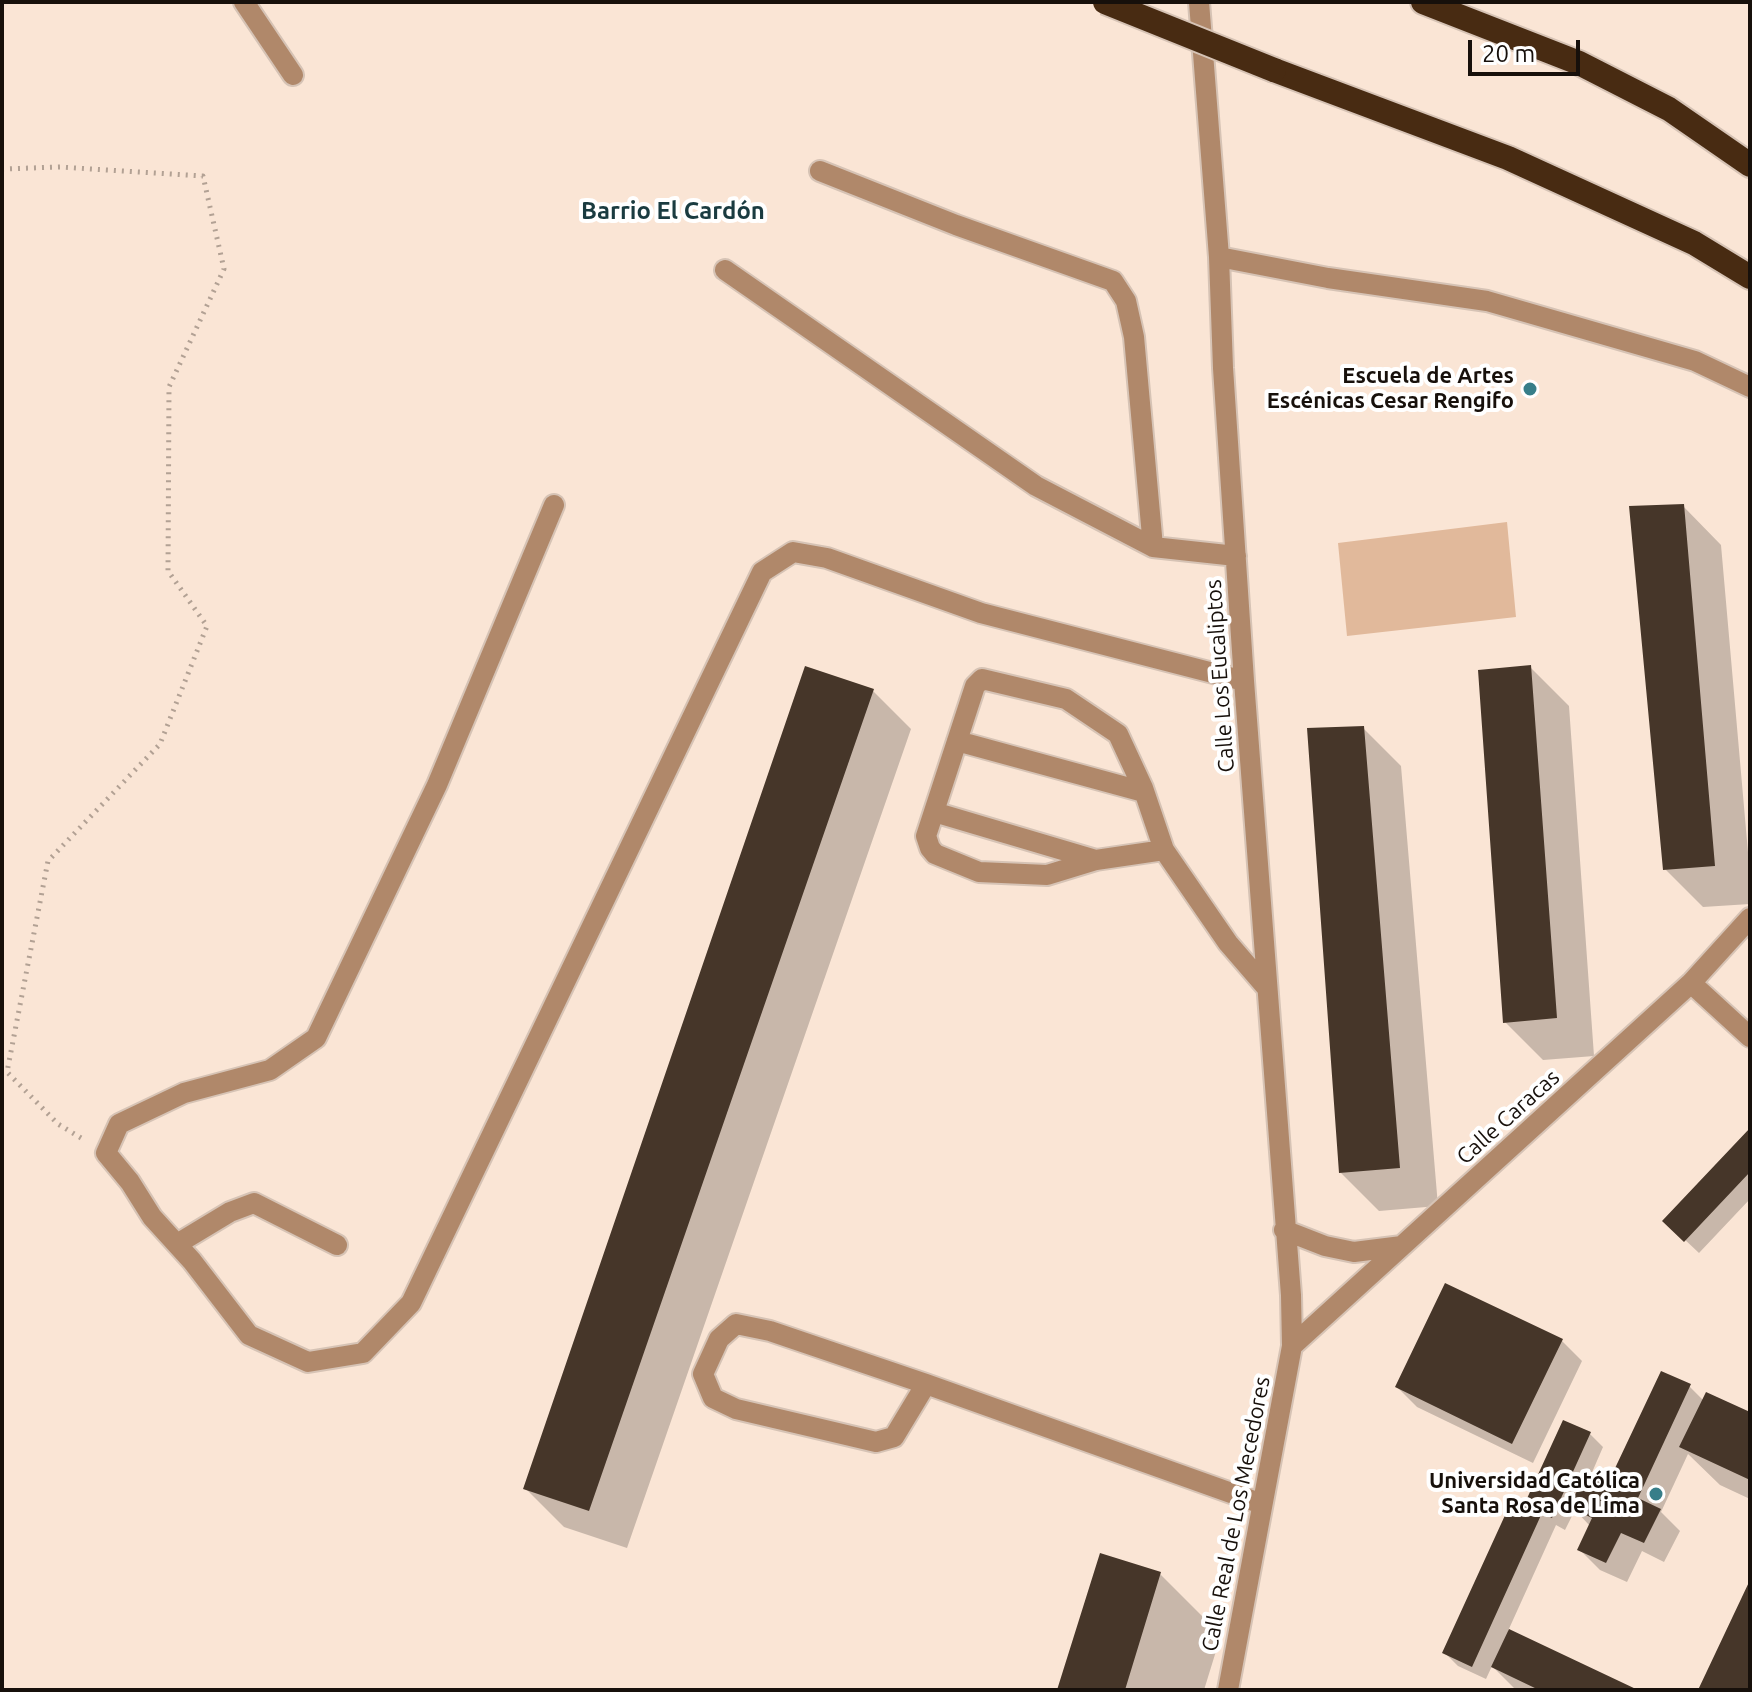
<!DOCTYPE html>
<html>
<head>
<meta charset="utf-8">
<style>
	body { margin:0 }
	#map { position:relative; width:1752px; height:1692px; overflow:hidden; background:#fae5d5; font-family:Ubuntu,sans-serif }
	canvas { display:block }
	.frame { position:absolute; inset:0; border:4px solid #17100b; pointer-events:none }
	.scale { position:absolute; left:1468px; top:40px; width:112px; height:36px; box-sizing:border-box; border:4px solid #17100b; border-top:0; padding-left:10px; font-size:24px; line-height:28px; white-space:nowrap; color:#17100b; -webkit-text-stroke:6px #fff; paint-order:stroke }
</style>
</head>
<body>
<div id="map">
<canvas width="1752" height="1692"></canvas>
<div class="frame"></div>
<div class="scale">20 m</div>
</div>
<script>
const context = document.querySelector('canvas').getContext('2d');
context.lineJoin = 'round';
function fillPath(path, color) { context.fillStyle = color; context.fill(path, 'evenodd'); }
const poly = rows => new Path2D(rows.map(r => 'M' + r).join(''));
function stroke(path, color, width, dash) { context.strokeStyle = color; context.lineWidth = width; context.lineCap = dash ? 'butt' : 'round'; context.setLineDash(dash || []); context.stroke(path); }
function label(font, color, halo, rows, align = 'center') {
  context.font = font + ' Ubuntu,sans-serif'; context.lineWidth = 8; context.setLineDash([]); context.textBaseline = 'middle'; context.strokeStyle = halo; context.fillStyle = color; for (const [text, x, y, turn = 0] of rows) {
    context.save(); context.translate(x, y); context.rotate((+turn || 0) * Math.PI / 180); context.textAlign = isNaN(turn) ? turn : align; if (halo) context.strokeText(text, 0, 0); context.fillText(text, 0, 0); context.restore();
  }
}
const green = poly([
	[1507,522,1516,617,1347,636,1338,543]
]);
const shadow = poly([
	[1683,506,1721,545,1750,875,1750,904,1703,907,1665,869],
	[1530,667,1569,706,1594,1056,1543,1060,1505,1022],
	[873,691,911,729,627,1548,564,1527,526,1489],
	[1363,728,1401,766,1438,1206,1379,1211,1340,1172],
	[1750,1131,1750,1199,1699,1253,1665,1221],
	[1561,1340,1582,1361,1533,1463,1417,1407,1397,1387],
	[1689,1386,1704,1401,1750,1414,1750,1499,1720,1485,1688,1454,1661,1512,1680,1531,1664,1562,1642,1551,1627,1582,1600,1570,1579,1549,1590,1526,1575,1510,1565,1530,1556,1525,1508,1631,1634,1690,1516,1690,1492,1666,1486,1679,1458,1666,1445,1653,1525,1508,1590,1434,1603,1447,1590,1477,1609,1486],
	[1160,1574,1221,1635,1204,1690,1059,1690]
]);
const building = poly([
	[1684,504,1715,866,1663,870,1629,506],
	[1531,665,1557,1018,1503,1023,1478,670],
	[805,666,874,689,589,1511,523,1489],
	[1364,726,1400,1168,1339,1173,1307,728],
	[1750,1128,1750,1172,1684,1242,1662,1221],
	[1445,1283,1563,1339,1512,1444,1395,1387],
	[1661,1371,1691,1384,1638,1498,1661,1509,1644,1543,1621,1533,1606,1563,1577,1550,1592,1518,1569,1507,1586,1473,1608,1483],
	[1706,1392,1750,1412,1750,1480,1679,1447],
	[1563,1420,1591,1432,1552,1518,1542,1513,1472,1667,1442,1653,1512,1500,1524,1505],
	[1100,1553,1161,1572,1125,1690,1057,1690],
	[1750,1580,1750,1690,1698,1690],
	[1509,1629,1638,1690,1539,1690,1491,1667]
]);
const path = poly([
	[2,169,60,167,203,176,224,269,169,387,168,571,207,626,160,744,48,861,7,1072,58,1124,81,1138]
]);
const minor = poly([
	[244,2,293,75],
	[1199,2,1219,257,1223,368,1244,681,1291,1295,1292,1346,1228,1690],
	[820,171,956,225,1113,281,1126,301,1134,337,1153,547],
	[1219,257,1328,278,1487,301,1695,361,1750,387],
	[725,270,1036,486,1153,547,1236,556],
	[554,505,437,785,316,1038,270,1070,184,1093,119,1124,106,1153,130,1182,152,1217,192,1261,249,1335,308,1362,363,1353,411,1303,762,572,793,552,827,558,981,613,1244,681],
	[957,741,1144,792],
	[934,812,1096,860],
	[1164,850,1096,860,1047,875,979,872,935,854,930,848,926,836,975,686,982,679,1066,699,1118,734,1143,788,1164,850,1228,943,1266,987],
	[1691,983,1750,1037],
	[1284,1230,1325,1246,1354,1252,1402,1246],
	[177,1244,230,1212,254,1203,337,1245],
	[1292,1346,1691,983,1750,918],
	[926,1384,894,1437,876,1442,736,1409,713,1398,703,1374,719,1339,736,1324,770,1331,926,1384,1262,1504]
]);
const highway = poly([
	[1423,2,1579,63,1669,109,1750,165],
	[1274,70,1508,158,1694,243,1750,277]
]);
const highwayBridge = poly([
	[1105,2,1274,70]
]);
const markers = [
	[1530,389,8,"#377e89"],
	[1656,1494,8,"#377e89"]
];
const poiNames = [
	["Escuela de Artes",1514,376],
	["Escénicas Cesar Rengifo",1514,401],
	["Universidad Católica",1640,1481],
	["Santa Rosa de Lima",1640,1506]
];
const streetNames = [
	["Calle Los Eucaliptos",1220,676,-94],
	["Calle Caracas",1508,1117,-42],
	["Calle Real de Los Mecedores",1236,1514,-79]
];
const neighbourhoodNames = [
	["Barrio El Cardón",673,211]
];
fillPath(green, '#e1b99b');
fillPath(shadow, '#0003');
fillPath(building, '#463629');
stroke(minor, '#d6c3b5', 24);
stroke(highway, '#d6c3b5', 28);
stroke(path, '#b2a194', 5, [2, 6]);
stroke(minor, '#b0886a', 20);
stroke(highway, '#482b12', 24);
stroke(highwayBridge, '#d6c3b5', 28, []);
stroke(highwayBridge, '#482b12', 24);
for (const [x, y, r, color] of markers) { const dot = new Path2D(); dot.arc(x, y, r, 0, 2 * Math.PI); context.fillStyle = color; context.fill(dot); stroke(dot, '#fff', 3); }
label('bold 22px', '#17100b', '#fff', poiNames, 'right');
label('22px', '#17100b', '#fff', streetNames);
label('bold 24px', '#1a3b40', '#fff', neighbourhoodNames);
</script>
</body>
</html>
